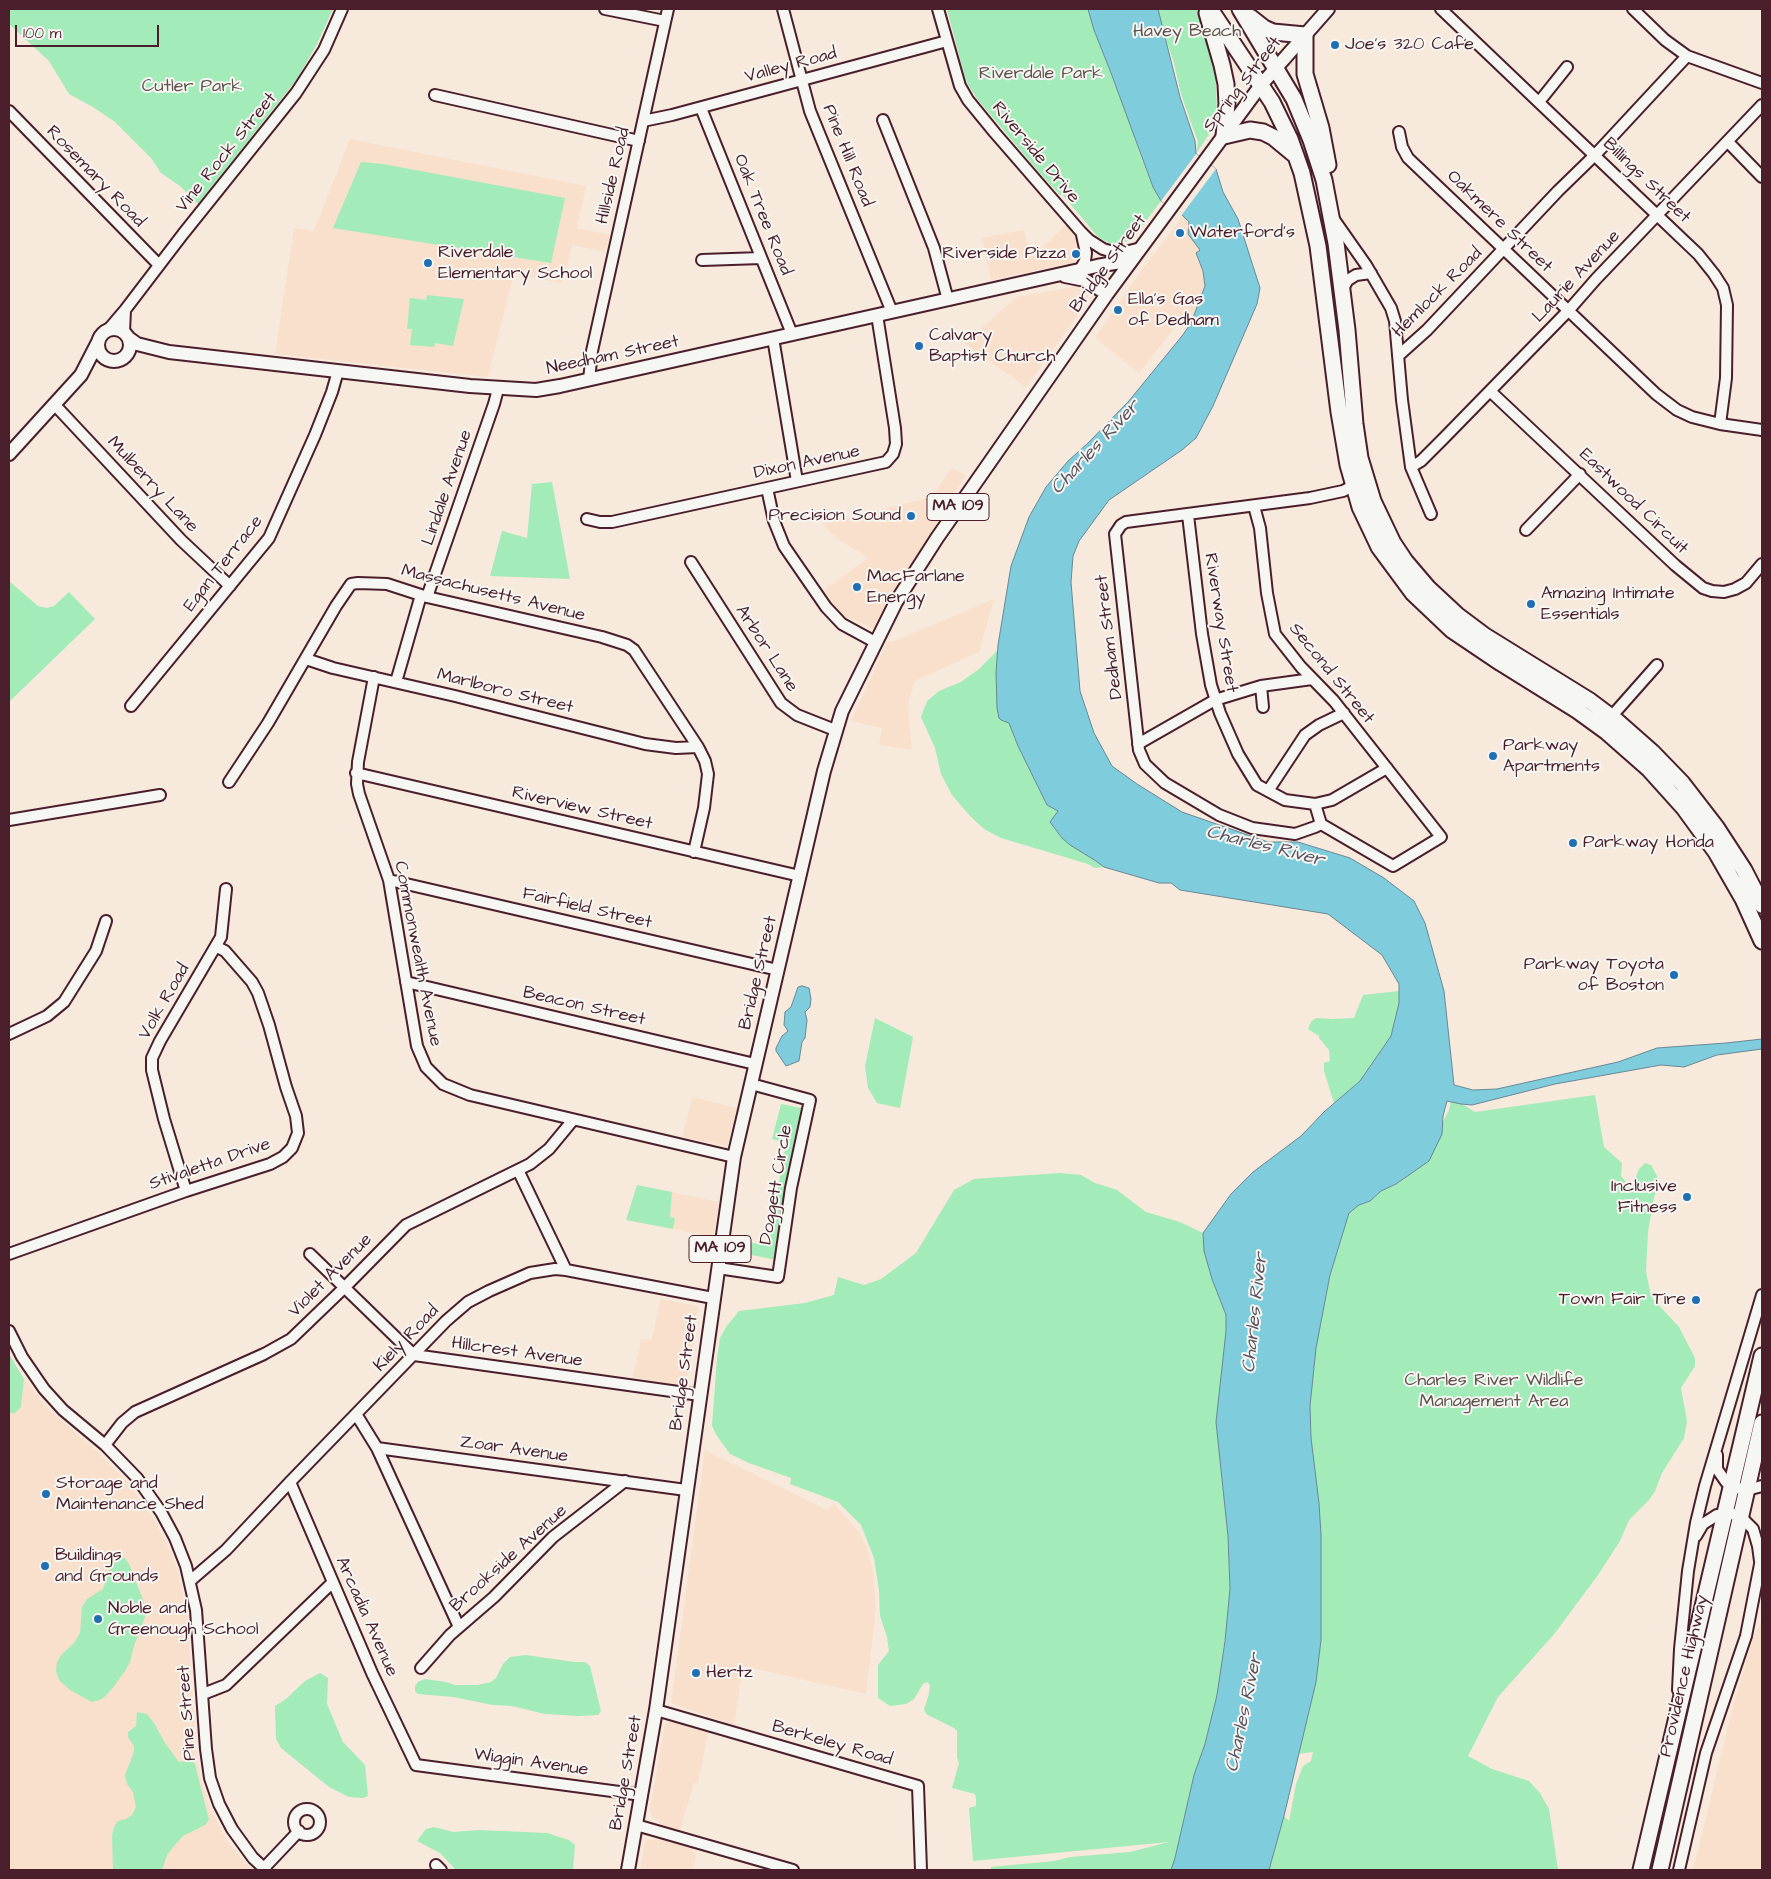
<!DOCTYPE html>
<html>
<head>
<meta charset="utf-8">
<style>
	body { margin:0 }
	#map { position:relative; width:1771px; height:1879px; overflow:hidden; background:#f7e9dc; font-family:"Architects Daughter",sans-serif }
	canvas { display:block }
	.frame { position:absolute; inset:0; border:10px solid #4a1f2b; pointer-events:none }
	.scale { position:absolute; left:15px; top:25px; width:144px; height:22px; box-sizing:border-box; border:2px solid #4a1f2b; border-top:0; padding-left:6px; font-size:15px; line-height:18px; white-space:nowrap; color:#4a1f2b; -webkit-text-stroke:4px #f6f6f2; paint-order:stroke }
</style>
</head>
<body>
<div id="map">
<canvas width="1771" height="1879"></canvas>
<div class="frame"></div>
<div class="scale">100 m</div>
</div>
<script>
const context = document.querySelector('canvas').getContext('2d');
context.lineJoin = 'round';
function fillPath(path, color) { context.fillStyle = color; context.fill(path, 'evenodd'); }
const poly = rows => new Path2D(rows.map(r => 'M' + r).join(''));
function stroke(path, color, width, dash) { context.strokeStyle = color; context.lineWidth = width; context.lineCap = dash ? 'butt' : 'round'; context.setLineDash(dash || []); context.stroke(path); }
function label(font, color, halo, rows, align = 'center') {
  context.font = font + ' "Architects Daughter",sans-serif'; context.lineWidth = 4; context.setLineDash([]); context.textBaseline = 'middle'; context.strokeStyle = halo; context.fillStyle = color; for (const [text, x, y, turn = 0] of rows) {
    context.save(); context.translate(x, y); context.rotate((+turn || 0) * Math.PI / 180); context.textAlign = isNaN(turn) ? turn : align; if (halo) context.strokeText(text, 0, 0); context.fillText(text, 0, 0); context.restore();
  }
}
const built = poly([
	[350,139,586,186,577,228,610,235,605,252,573,245,562,283,514,274,488,377,275,354,294,228,314,231],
	[1183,216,1207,247,1197,253,1205,279,1205,285,1193,318,1186,313,1139,373,1095,338,1135,279],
	[1067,224,1082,245,1082,260,1076,262,991,280,982,238,1024,230,1031,258],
	[1077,286,1084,289,1088,297,1087,302,1026,387,964,343,1017,297],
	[951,468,966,475,875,629,840,614,824,590,868,558,835,537,823,524,932,497],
	[994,599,979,652,915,681,909,700,908,711,912,750,879,745,882,728,851,721,888,641,892,642],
	[692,1097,737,1108,727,1146,682,1137],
	[672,1192,719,1202,713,1237,673,1229,675,1218,670,1217],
	[660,1299,698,1306,686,1387,633,1377,641,1339,652,1340],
	[24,1379,49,1410,98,1452,129,1484,153,1518,166,1542,177,1569,187,1611,196,1750,201,1781,210,1808,223,1834,230,1845,252,1870,9,1870,9,1413,15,1413,21,1407],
	[705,1450,827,1510,834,1504,858,1531,866,1545,873,1570,876,1608,866,1694,743,1666,734,1725,671,1703],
	[1762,1615,1762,1870,1693,1870,1733,1706,1753,1638,1760,1625],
	[673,1720,708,1733,698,1784,694,1783,680,1831,660,1826,660,1822,652,1816,650,1809,665,1724,667,1722,672,1722],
	[656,1839,693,1847,693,1852,696,1855,694,1867,691,1868,690,1870,640,1870,645,1842,647,1840]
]);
const green = poly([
	[9,9,333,9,317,44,297,79,198,204,180,186,161,173,151,158,115,122,93,107,69,94,49,61,9,24],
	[947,9,1088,9,1094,30,1130,124,1141,157,1153,187,1161,201,1136,234,1127,241,1119,244,1109,243,1098,237,1062,194,1060,195,1038,171,978,100,968,85,964,74],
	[1156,9,1202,9,1215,61,1217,114,1213,128,1196,154,1198,142,1181,94,1174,63],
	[361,162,383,164,565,198,551,263,333,228],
	[427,295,464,299,453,346,435,343,434,347,410,345,412,329,407,329,410,298,426,300],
	[552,482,570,579,490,576,502,531,527,538,532,484],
	[9,581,38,606,47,608,54,606,69,592,95,619,9,702],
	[997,651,997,708,1001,720,1009,723,1018,746,1047,805,1058,811,1050,822,1062,838,1104,867,1095,868,1088,864,1001,838,984,829,970,816,952,795,941,774,935,748,921,717,927,701,939,691,961,682,979,669],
	[1399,991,1399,1003,1391,1036,1360,1081,1334,1103,1324,1071,1324,1063,1330,1061,1329,1050,1319,1038,1319,1036,1308,1029,1311,1022,1316,1018,1332,1019,1354,1018,1363,995],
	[875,1018,913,1037,900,1108,877,1103,868,1088,865,1066],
	[1595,1095,1604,1147,1622,1163,1621,1176,1625,1181,1629,1183,1636,1181,1635,1179,1639,1169,1645,1163,1651,1165,1657,1176,1658,1184,1654,1198,1648,1232,1646,1271,1650,1292,1653,1299,1679,1327,1695,1358,1695,1366,1681,1388,1687,1421,1684,1438,1662,1473,1655,1491,1649,1500,1629,1520,1620,1541,1598,1575,1555,1633,1498,1697,1468,1756,1492,1769,1529,1781,1540,1793,1549,1809,1558,1870,1269,1870,1284,1816,1289,1821,1296,1784,1303,1766,1311,1761,1313,1752,1298,1754,1316,1682,1321,1640,1321,1535,1319,1503,1311,1438,1310,1406,1317,1329,1321,1324,1330,1275,1349,1213,1359,1205,1370,1201,1381,1191,1396,1184,1427,1162,1436,1135,1449,1110,1451,1101,1459,1102,1475,1112],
	[781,1104,806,1109,777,1260,731,1251,732,1239,768,1246,786,1143,772,1139],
	[1060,1173,1081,1175,1095,1183,1117,1190,1146,1212,1180,1222,1203,1233,1204,1251,1212,1279,1228,1321,1216,1422,1228,1536,1230,1589,1228,1615,1217,1695,1205,1744,1193,1779,1172,1870,991,1870,991,1867,1055,1861,1070,1857,1130,1852,1169,1842,973,1861,969,1808,976,1806,976,1798,975,1794,952,1788,959,1763,957,1758,957,1731,954,1728,926,1714,924,1709,929,1694,930,1685,927,1682,923,1684,914,1699,906,1704,890,1706,878,1698,878,1665,889,1651,887,1637,880,1616,879,1590,874,1558,861,1525,838,1502,790,1484,791,1478,749,1463,730,1454,717,1436,712,1426,717,1358,720,1338,726,1327,739,1311,805,1303,834,1295,838,1277,864,1285,881,1279,916,1253,954,1190,974,1179],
	[637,1185,672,1192,670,1217,675,1218,673,1229,626,1220],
	[9,1354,24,1379,21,1407,15,1413,9,1413],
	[117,1557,125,1558,130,1566,146,1608,145,1617,134,1646,130,1662,125,1671,112,1689,102,1699,92,1702,70,1690,59,1680,56,1671,57,1662,62,1654,74,1643,80,1633,82,1607,87,1599,103,1589,113,1560],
	[526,1655,574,1662,585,1662,590,1666,601,1711,598,1715,578,1716,545,1714,512,1706,493,1705,453,1697,418,1694,415,1691,415,1686,418,1682,425,1679,446,1682,455,1685,477,1685,491,1682,496,1678,503,1664,510,1657],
	[320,1673,328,1678,327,1704,343,1742,365,1765,368,1796,363,1798,349,1797,329,1787,281,1748,276,1739,275,1706,286,1699,305,1681],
	[137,1712,147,1714,154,1723,165,1743,179,1762,192,1761,195,1764,209,1820,205,1825,183,1836,174,1846,167,1855,162,1870,113,1870,112,1835,115,1825,118,1821,126,1819,132,1815,136,1807,133,1792,127,1784,125,1775,134,1752,134,1746,128,1737,128,1732,136,1726],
	[434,1827,453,1832,479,1830,547,1833,569,1840,575,1845,573,1870,456,1870,440,1853,417,1841,426,1829]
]);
const water = poly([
	[1088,9,1158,9,1180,97,1195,141,1196,154,1216,169,1223,192,1238,219,1260,288,1257,304,1213,406,1196,438,1182,450,1109,500,1079,541,1073,556,1071,582,1080,691,1094,733,1112,766,1137,784,1182,812,1268,842,1298,842,1350,858,1384,878,1414,901,1425,923,1444,991,1454,1085,1473,1090,1497,1089,1618,1062,1657,1048,1726,1043,1762,1039,1762,1049,1717,1055,1684,1067,1661,1065,1555,1084,1472,1105,1461,1104,1447,1101,1443,1116,1442,1134,1429,1161,1396,1184,1381,1191,1370,1201,1359,1205,1349,1213,1330,1275,1316,1348,1310,1406,1311,1438,1319,1503,1321,1535,1321,1640,1316,1682,1284,1816,1269,1870,1171,1870,1175,1858,1194,1775,1205,1744,1217,1695,1225,1641,1230,1589,1228,1536,1216,1422,1226,1331,1226,1315,1212,1279,1204,1251,1203,1233,1231,1194,1253,1172,1301,1136,1325,1111,1360,1081,1391,1036,1399,1003,1399,984,1382,955,1328,914,1180,890,1171,883,1159,883,1104,867,1096,861,1070,845,1062,838,1050,822,1058,811,1047,805,1018,746,1009,723,1001,720,999,718,997,708,996,673,998,645,1011,566,1029,517,1046,487,1068,461,1088,443,1128,402,1182,336,1191,323,1205,286,1203,271,1196,253,1200,250,1188,234,1189,222,1181,214,1161,201,1153,187,1111,73,1094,30,1088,9],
	[802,986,809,988,811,999,810,1007,805,1012,807,1020,805,1038,802,1042,799,1061,786,1066,776,1051,776,1048,782,1036,788,1031,784,1025,785,1012,791,1007,798,987,802,986]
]);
const pier = poly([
	[1196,154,1216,169,1181,216,1161,201]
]);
const minor = poly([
	[605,9,665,21],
	[783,9,810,111,892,312],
	[938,9,960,86,968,100,995,133,1081,232,1089,240,1103,249,1110,251,1129,251,1141,248],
	[1441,9,1658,216,1698,254,1714,274,1723,288,1727,305,1726,378,1720,424],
	[1633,9,1665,40,1687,56,1762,83],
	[435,95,639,141],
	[1539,102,1567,67],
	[701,108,792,334],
	[9,111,159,265],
	[883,120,934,248,948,300],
	[643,121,672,115,947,41],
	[1399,132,1402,147,1408,158,1656,394,1677,410,1692,417,1720,424,1762,430],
	[1728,142,1762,177],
	[1333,218,1366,265,1391,308,1395,321,1402,400,1411,467,1431,514],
	[702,260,761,258],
	[1080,270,1085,261,1086,253,1082,235],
	[1342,290,1348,280,1356,275,1371,273],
	[108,330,125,310,183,234,296,93,324,50,342,9],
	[124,332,125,310],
	[773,338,797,481],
	[1398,356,1427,330,1558,191,1595,155,1687,56],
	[589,380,592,351,668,9],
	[1490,391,1675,565,1703,588,1712,591,1724,592,1735,589,1746,583,1762,564],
	[54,404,181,540,230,586],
	[1411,467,1421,461,1444,438,1568,311,1596,279,1762,105],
	[767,488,774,521,784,546,826,607,842,624,875,642],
	[1254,506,1260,528,1267,593,1275,634,1301,667,1334,701,1441,837,1393,866,1321,824],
	[1188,515,1202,634,1211,685,1220,713,1238,754,1257,785,1285,800,1315,804,1332,800,1387,768],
	[587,519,600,522,612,522,886,462,893,454,896,444,895,428,877,315],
	[1526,530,1580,474],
	[691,562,781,703,797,715,835,730],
	[427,597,494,404,498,389],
	[306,659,333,668,455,696,645,744,676,748,698,747],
	[374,677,358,762,357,784,359,794,389,880,417,1046,426,1067,443,1084,470,1095,734,1157],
	[396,682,421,595],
	[1261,686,1263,707],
	[131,706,269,538,315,435,332,392,338,371],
	[1611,717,1657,665],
	[1138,744,1215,700,1261,686,1312,679],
	[356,773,800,876],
	[229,782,268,723,336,606,351,584,358,583,387,584,427,597,602,637,627,645,634,650,698,747,705,761,708,774,704,808,694,852],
	[1268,791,1305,735,1319,725,1344,713],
	[1315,804,1321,824,1315,827,1295,834,1252,828,1219,815,1165,783,1145,764,1139,750,1115,534,1121,525,1126,522,1310,498,1343,491,1353,486],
	[9,820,160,795],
	[389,880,778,970],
	[406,982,755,1064],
	[9,1034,47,1016,64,1002,96,951,106,921],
	[518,1170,566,1270],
	[186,1191,164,1119,152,1070,152,1058,160,1041,221,937,226,889],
	[9,1254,186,1191,270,1164,283,1157,292,1148,298,1133,296,1116,286,1087,269,1025,258,993,252,982,225,951,217,947],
	[310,1254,414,1355,700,1395],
	[718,1268,778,1277,791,1188,810,1100,751,1084],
	[9,1331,22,1357,44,1389,63,1410,105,1445,137,1478,161,1512,175,1538,186,1566,196,1610,206,1749,210,1778,219,1804,232,1829,253,1858,266,1870],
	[356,1414,377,1448,686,1490],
	[105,1445,122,1423,135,1412,264,1354,291,1339,344,1288,406,1225,530,1164,549,1149,573,1120],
	[377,1448,459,1627],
	[1717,1455,1717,1469,1726,1482,1732,1487,1747,1490,1762,1486],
	[290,1482,372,1673,416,1765,642,1795],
	[1696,1536,1703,1524,1717,1515,1734,1514,1741,1517,1753,1529,1758,1546,1760,1561],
	[190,1581,226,1550,290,1482,446,1321,468,1302,489,1291,530,1273,555,1269,566,1270,713,1298],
	[421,1668,450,1635,494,1597,553,1537,625,1481],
	[1678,1690,1680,1649,1688,1571,1696,1523,1705,1486,1762,1295],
	[203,1694,226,1685,332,1583],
	[656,1710,918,1786,921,1870],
	'294 1822a13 13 0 1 1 26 0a13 13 0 1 1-26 0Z',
	[636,1825,793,1870],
	[436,1865,441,1870],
	[264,1868,299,1831],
	[1679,1870,1706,1753,1746,1636,1762,1554]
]);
const major = poly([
	[1065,276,1085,280,1107,294],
	'98 345a16 16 0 1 1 32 0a16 16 0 1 1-32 0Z',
	[130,339,137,344,169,352,470,386,536,390,560,386,1097,266,1132,260],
	[9,454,81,375,98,342],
	[628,1870,656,1710,734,1157,824,771,842,711,896,602,937,538,1107,294,1261,85,1328,9]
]);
const highway = poly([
	[1210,9,1272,102,1290,139,1302,173,1318,246,1339,412,1348,465,1360,507,1379,547,1413,593,1452,630,1501,663,1578,711,1607,732,1648,768,1684,808,1716,852,1743,899,1762,941],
	[1240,9,1294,99,1311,140,1324,180,1336,243,1347,330,1355,424,1360,458,1373,501,1393,543,1405,561,1428,588,1457,615,1485,636,1590,701,1618,722,1652,752,1682,783,1716,827,1744,870,1762,905],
	[1207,13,1222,65,1226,84,1227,104,1224,136,1250,130,1263,132,1273,137,1296,156],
	[1250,17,1264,28,1273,32,1305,35,1305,74,1321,128,1328,165],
	[1641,1870,1762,1356],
	[1660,1870,1762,1423]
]);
const markers = [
	[1335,45,5,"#1f6fb2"],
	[1180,233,5,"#1f6fb2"],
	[1076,254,5,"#1f6fb2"],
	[428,263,5,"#1f6fb2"],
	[1118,310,5,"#1f6fb2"],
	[919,346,5,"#1f6fb2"],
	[911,516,5,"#1f6fb2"],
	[857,587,5,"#1f6fb2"],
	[1531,604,5,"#1f6fb2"],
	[1493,756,5,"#1f6fb2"],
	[1573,843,5,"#1f6fb2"],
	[1674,975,5,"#1f6fb2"],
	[1687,1197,5,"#1f6fb2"],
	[1696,1300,5,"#1f6fb2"],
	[46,1494,5,"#1f6fb2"],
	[45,1566,5,"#1f6fb2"],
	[98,1619,5,"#1f6fb2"],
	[696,1673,5,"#1f6fb2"]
];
const shields = [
	[958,507,62],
	[720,1249,62]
];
const shieldNames = [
	["MA 109",958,507],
	["MA 109",720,1249]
];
const parkNames = [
	["Havey Beach",1187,32],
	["Riverdale Park",1041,74],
	["Cutler Park",192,87],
	["Charles River Wildlife",1494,1381],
	["Management Area",1494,1402]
];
const poiNames = [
	["Joe’s 320 Cafe",1345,45],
	["Waterford's",1190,233],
	["Riverdale",438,253],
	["Elementary School",438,274],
	["Riverside Pizza",1066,254,"right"],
	["Ella's Gas",1128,300],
	["of Dedham",1128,321],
	["Calvary",929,336],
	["Baptist Church",929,357],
	["Precision Sound",901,516,"right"],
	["MacFarlane",867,577],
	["Energy",867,598],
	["Amazing Intimate",1541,594],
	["Essentials",1541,615],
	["Parkway",1503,746],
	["Apartments",1503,767],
	["Parkway Honda",1583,843],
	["Parkway Toyota",1664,965,"right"],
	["of Boston",1664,986,"right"],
	["Inclusive",1677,1187,"right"],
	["Fitness",1677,1208,"right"],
	["Town Fair Tire",1686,1300,"right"],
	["Storage and",56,1484],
	["Maintenance Shed",56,1505],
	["Buildings",55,1556],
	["and Grounds",55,1577],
	["Noble and",108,1609],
	["Greenough School",108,1630],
	["Hertz",706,1673]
];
const streetNames = [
	["Valley Road",791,66,-15],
	["Spring Street",1243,85,-52],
	["Vine Rock Street",227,153,-51],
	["Riverside Drive",1035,153,50],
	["Pine Hill Road",847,156,68],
	["Hillside Road",614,176,-77],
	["Rosemary Road",95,177,46],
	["Billings Street",1646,181,44],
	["Oak Tree Road",762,215,68],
	["Oakmere Street",1499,222,44],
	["Bridge Street",1109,264,-54],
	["Laurie Avenue",1577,277,-47],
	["Hemlock Road",1438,293,-45],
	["Needham Street",613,356,-12],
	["Dixon Avenue",807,463,-12],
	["Mulberry Lane",152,485,47],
	["Lindale Avenue",448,488,-71],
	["Eastwood Circuit",1633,502,44],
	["Egan Terrace",224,564,-52],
	["Massachusetts Avenue",493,594,14],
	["Riverway Street",1220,623,81],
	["Dedham Street",1110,637,-97],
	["Arbor Lane",766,649,57],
	["Second Street",1331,674,51],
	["Marlboro Street",505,692,14],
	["Riverview Street",582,809,13],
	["Fairfield Street",587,909,13],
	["Commonwealth Avenue",417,954,79],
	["Bridge Street",759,973,-77],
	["Volk Road",165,1002,-60],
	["Beacon Street",584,1007,13],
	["Stivaletta Drive",210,1165,-19],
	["Doggett Circle",777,1185,-80],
	["Violet Avenue",331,1276,-45],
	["Kiely Road",407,1339,-46],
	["Hillcrest Avenue",517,1353,8],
	["Bridge Street",685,1373,-82],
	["Zoar Avenue",514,1450,8],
	["Brookside Avenue",509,1559,-42],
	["Arcadia Avenue",366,1617,66],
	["Providence Highway",1685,1676,-77],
	["Pine Street",188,1713,-94],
	["Berkeley Road",832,1744,16],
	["Wiggin Avenue",531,1763,8],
	["Bridge Street",627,1773,-80]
];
const waterNames = [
	["Charles River",1096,448,-47],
	["Charles River",1265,847,14],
	["Charles River",1256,1313,-84],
	["Charles River",1245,1713,-78]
];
fillPath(built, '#f8e0cd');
fillPath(green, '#a3ebb8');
fillPath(water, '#7eccdc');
stroke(water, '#698795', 1);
fillPath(pier, '#f7e9dc');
stroke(minor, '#4a1f2b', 14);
stroke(major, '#4a1f2b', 16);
stroke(highway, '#4a1f2b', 19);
stroke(minor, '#f6f6f2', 10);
stroke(major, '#f6f6f2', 12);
stroke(highway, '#f6f6f2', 15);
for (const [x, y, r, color] of markers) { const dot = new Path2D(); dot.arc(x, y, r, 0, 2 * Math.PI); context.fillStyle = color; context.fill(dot); stroke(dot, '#f6f6f2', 2); }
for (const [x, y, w] of shields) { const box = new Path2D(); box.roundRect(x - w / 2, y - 13.5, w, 27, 4); context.fillStyle = '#f6f6f2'; context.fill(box); stroke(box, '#4a1f2b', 1); }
label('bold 16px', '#4a1f2b', null, shieldNames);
label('18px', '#60524e', '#f6f6f2', parkNames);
label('18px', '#4a1f2b', '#f6f6f2', poiNames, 'left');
label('18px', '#4a1f2b', '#f6f6f2', streetNames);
label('italic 19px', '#5a5360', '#f6f6f2', waterNames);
</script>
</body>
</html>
